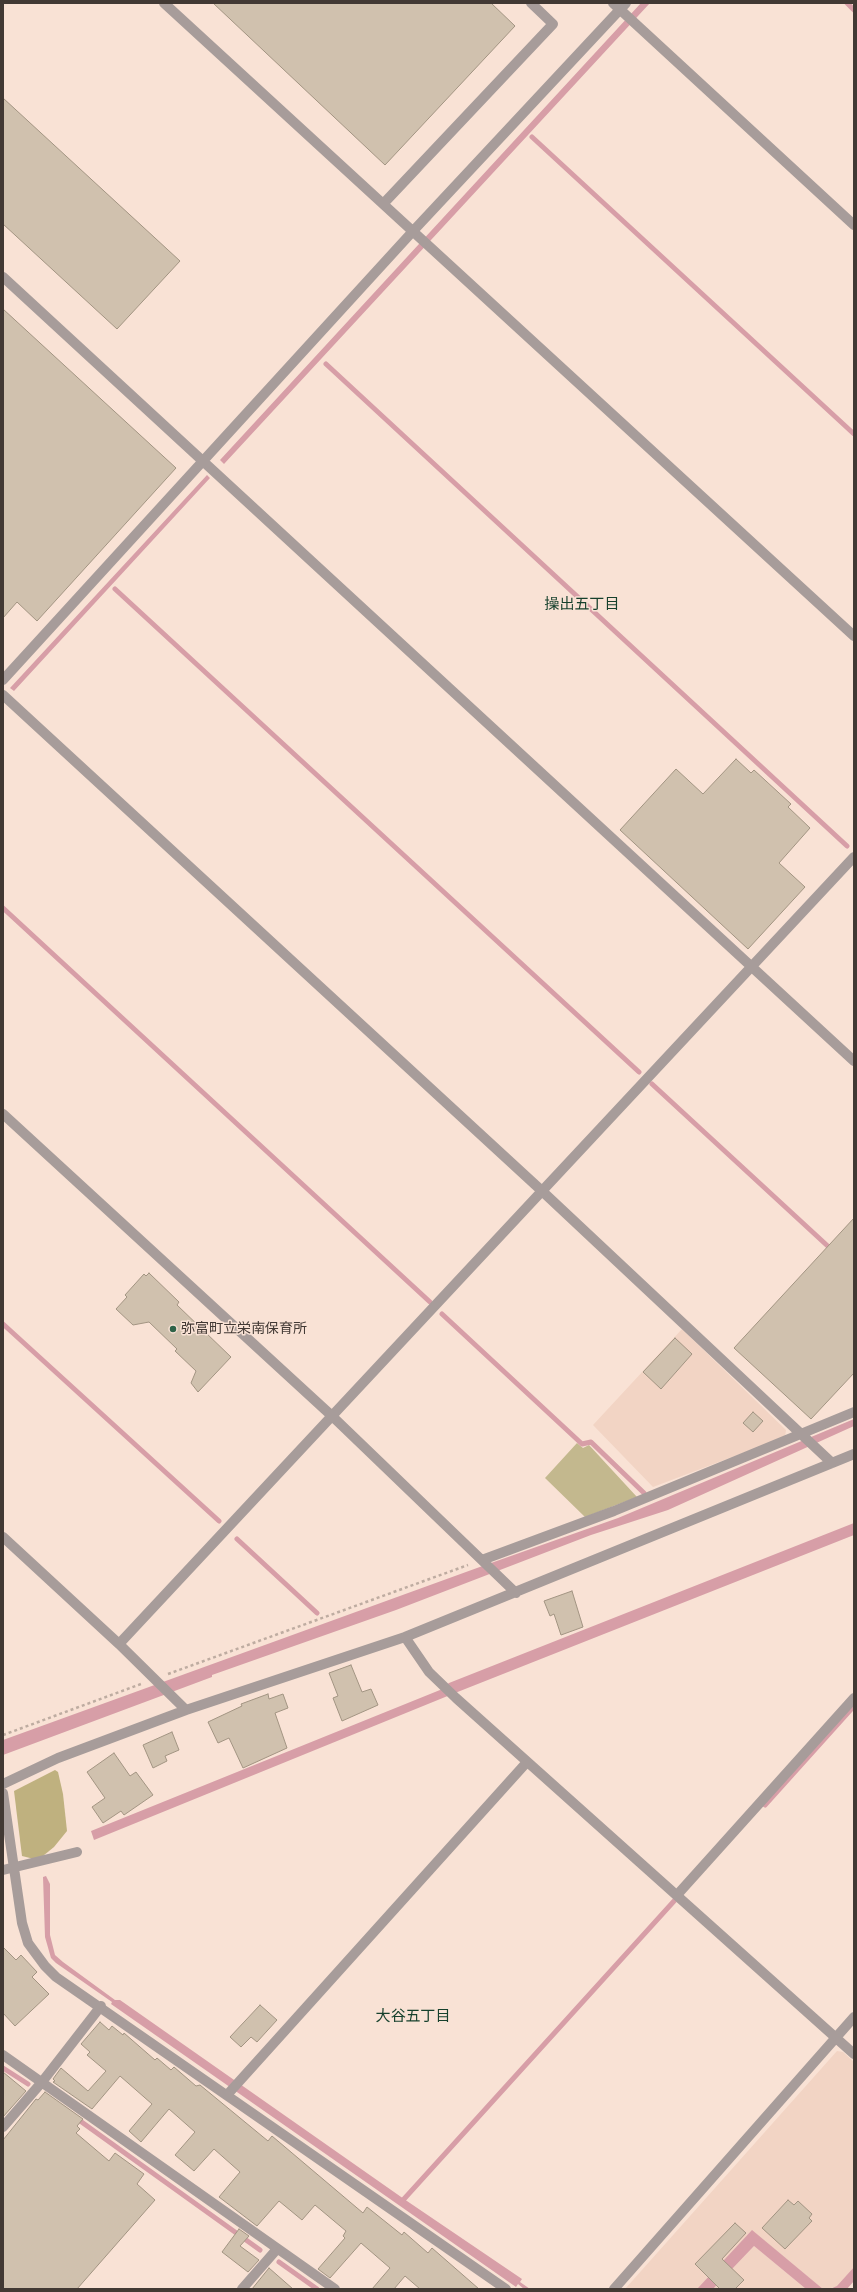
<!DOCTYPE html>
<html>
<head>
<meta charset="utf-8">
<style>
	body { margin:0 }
	#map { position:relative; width:857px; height:2292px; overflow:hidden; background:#f9e2d5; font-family:"PT Sans",sans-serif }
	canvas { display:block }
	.frame { position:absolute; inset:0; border:4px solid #423934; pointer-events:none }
</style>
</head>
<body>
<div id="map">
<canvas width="857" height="2292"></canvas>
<div class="frame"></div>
</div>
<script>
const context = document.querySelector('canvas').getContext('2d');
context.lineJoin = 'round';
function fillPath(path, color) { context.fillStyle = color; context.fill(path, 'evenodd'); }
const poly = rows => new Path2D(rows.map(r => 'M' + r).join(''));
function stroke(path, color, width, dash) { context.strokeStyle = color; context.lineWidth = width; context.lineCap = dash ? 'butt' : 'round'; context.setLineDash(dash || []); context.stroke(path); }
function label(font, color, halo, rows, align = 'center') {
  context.font = font + ' "PT Sans","Noto Sans JP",sans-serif'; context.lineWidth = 3; context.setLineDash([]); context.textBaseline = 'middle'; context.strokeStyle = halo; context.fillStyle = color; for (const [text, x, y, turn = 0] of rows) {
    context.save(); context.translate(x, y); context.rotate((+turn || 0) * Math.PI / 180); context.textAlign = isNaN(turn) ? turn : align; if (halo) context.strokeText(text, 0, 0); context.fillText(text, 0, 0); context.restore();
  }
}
const built = poly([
	[682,1329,786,1430,785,1437,653,1487,593,1425],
	[837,2051,843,2052,854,2062,854,2267,837,2287,823,2289,752,2231,697,2289,625,2289],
	[754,2246,806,2289,713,2289]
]);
const green = poly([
	[577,1443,583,1448,589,1445,637,1497,585,1517,545,1478]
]);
const forest = poly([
	[55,1770,58,1772,63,1794,67,1831,54,1847,38,1860,22,1856,14,1791]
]);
const water = poly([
	[641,3,650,3,224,464,220,460],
	[207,475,210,478,14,691,10,688],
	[854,1419,854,1426,668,1510,591,1535,396,1610,212,1675,212,1677,3,1755,3,1740,477,1568,618,1518],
	[854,1523,854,1535,455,1693,94,1840,91,1831,440,1690,449,1683],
	[46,1876,50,1884,50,1935,55,1955,63,1962,115,2000,120,2000,404,2199,522,2279,520,2282,530,2289,524,2289,518,2284,516,2287,111,2004,112,2002,56,1963,51,1958,45,1937,43,1877],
	[752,2230,823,2289,806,2289,754,2246,713,2289,697,2289],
	[854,2267,854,2281,847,2289,830,2289,837,2286]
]);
const stream = poly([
	[847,3,854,10],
	[532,137,854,434],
	[326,364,847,846],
	[115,589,639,1072],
	[3,908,430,1302],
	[652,1084,832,1250],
	[442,1314,582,1444,591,1442,644,1493],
	[3,1324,219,1521],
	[237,1539,317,1613],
	[765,1805,854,1706],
	[3,2068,28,2084],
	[76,2118,260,2250],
	[404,2199,675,1900],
	[279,2262,317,2289]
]);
const building = poly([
	[213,3,491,3,515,26,385,165,213,3],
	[3,98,180,261,117,329,3,224,3,98],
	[3,309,176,468,37,621,17,602,3,618,3,309],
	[736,759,751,773,754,770,791,804,788,807,810,828,779,863,805,887,748,949,620,830,676,769,703,794,736,759],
	[854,1218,854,1373,811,1419,734,1348,854,1218],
	[149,1273,179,1302,177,1305,231,1357,198,1392,191,1383,196,1371,175,1351,177,1349,149,1322,133,1325,116,1309,127,1297,125,1295,144,1274,146,1276,149,1273],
	[675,1338,692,1354,661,1389,643,1372,675,1338],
	[753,1412,763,1421,753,1432,743,1423,753,1412],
	[572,1591,583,1627,561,1635,554,1614,550,1616,544,1601,572,1591],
	[351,1665,362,1692,371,1689,378,1705,342,1721,333,1698,338,1696,329,1673,351,1665],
	[268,1694,269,1699,283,1694,288,1708,275,1713,287,1748,243,1768,229,1738,218,1743,208,1722,242,1706,241,1704,268,1694],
	[172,1732,179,1750,165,1756,167,1761,153,1768,143,1745,172,1732],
	[114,1753,130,1776,136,1772,153,1795,124,1815,121,1811,103,1823,92,1807,105,1798,87,1772,114,1753],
	[3,1947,16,1960,21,1955,37,1972,32,1977,49,1994,15,2026,3,2013,3,1947],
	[260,2005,277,2020,257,2042,251,2037,241,2047,230,2037,260,2005],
	[100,2022,109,2030,112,2026,123,2035,124,2033,155,2060,157,2058,171,2070,174,2067,196,2086,200,2085,268,2141,272,2136,363,2213,367,2207,402,2235,404,2232,428,2253,432,2248,479,2289,420,2289,405,2276,394,2289,372,2289,390,2268,361,2243,330,2278,318,2269,345,2238,343,2236,346,2231,315,2205,302,2220,279,2201,257,2226,219,2197,240,2172,214,2149,194,2171,175,2155,195,2132,169,2109,141,2142,129,2131,152,2104,120,2076,92,2109,53,2082,55,2081,53,2079,61,2068,88,2091,106,2071,87,2055,90,2052,81,2044,100,2022],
	[3,2072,26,2091,3,2117,3,2072],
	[45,2092,83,2119,77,2126,80,2129,76,2133,109,2161,115,2153,144,2174,137,2184,155,2200,77,2289,3,2289,3,2140,36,2099,38,2100,45,2092],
	[788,2200,794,2205,798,2201,812,2214,809,2218,812,2221,785,2249,762,2228,788,2200],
	[735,2223,746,2233,722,2259,744,2280,735,2289,720,2289,695,2264,735,2223],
	[239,2229,249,2236,240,2246,259,2260,248,2272,222,2252,239,2229],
	[269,2268,293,2289,252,2289,269,2268]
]);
const path = poly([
	[168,1674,468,1565],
	[3,1735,141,1684]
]);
const minor = poly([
	[164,3,854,636],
	[613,3,854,225],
	[384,203,553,24,531,3],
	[3,277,854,1061],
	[3,680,414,230,626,3],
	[3,695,542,1191,832,1463],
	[3,1114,332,1416,516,1593],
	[3,1537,119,1644,186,1710],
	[482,1560,614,1511,854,1412],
	[405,1637,429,1672,456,1698,854,2054],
	[119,1644,854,857],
	[3,1784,58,1758,186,1710,405,1637,854,1454],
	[3,1793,22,1923,28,1943,45,1966,56,1977,506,2289],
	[3,1870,77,1852],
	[677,1895,854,1698],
	[3,2055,335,2289],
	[227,2095,527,1762],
	[3,2127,42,2082,101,2006],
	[242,2289,277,2249],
	[614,2289,854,2017]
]);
const markers = [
	[173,1329,4,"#2e6348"]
];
const poiNames = [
	["弥富町立栄南保育所",181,1329]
];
const neighbourhoodNames = [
	["操出五丁目",582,605],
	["大谷五丁目",413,2017]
];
fillPath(built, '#f2d4c4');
fillPath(green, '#c3b88e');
fillPath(forest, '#bfb17f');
fillPath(water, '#d79ea7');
stroke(stream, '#d79ea7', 5);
fillPath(building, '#d0c1ae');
stroke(building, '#a29482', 1);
stroke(path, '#beaca1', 2.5, [3, 3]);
stroke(minor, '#a79c9a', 10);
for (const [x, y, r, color] of markers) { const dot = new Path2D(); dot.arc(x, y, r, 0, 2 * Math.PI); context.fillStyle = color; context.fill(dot); stroke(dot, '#f9e2d5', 1.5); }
label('14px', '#423934', '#f9e2d5', poiNames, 'left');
label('15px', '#16402c', '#f9e2d5', neighbourhoodNames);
</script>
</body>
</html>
